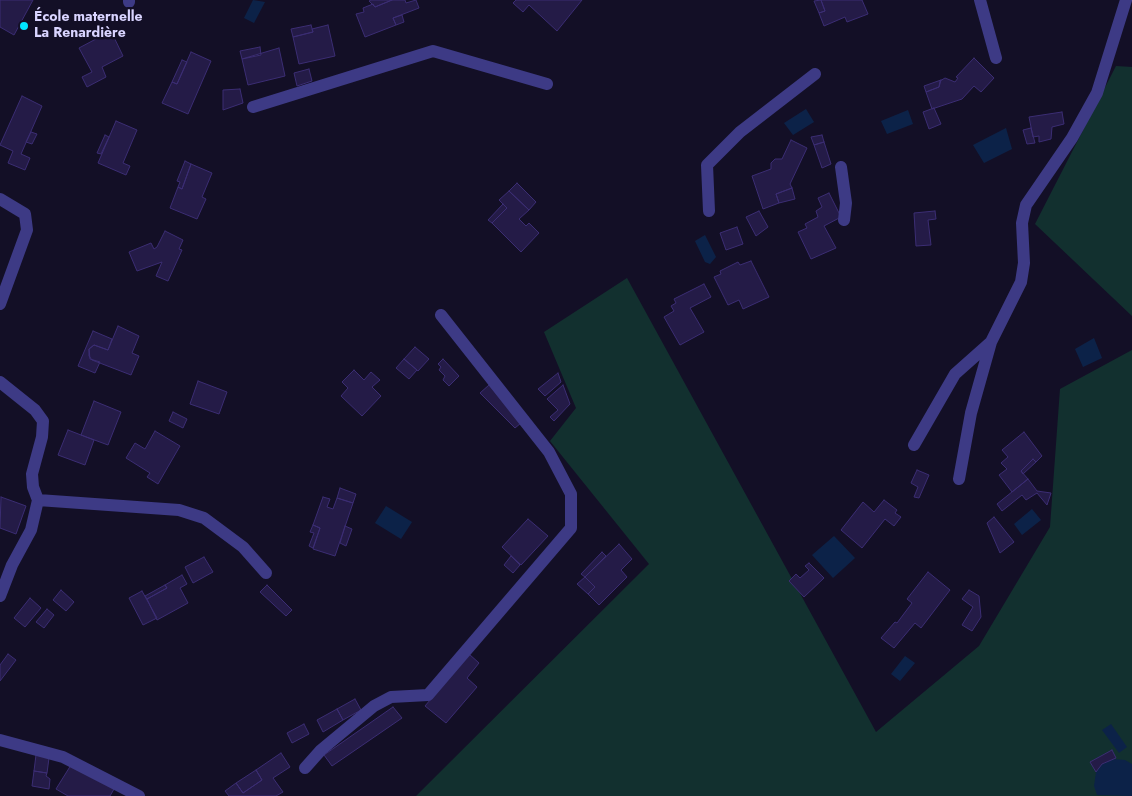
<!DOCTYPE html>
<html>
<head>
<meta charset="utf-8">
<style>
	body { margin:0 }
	canvas { display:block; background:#130f26 }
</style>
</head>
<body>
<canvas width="1132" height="796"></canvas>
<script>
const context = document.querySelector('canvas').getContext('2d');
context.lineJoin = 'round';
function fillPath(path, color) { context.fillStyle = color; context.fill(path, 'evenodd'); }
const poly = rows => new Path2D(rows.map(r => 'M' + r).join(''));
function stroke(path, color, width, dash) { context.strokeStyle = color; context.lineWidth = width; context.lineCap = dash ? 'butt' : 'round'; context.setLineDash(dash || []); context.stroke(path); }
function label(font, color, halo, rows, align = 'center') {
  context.font = font + ' Jost,sans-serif'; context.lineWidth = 5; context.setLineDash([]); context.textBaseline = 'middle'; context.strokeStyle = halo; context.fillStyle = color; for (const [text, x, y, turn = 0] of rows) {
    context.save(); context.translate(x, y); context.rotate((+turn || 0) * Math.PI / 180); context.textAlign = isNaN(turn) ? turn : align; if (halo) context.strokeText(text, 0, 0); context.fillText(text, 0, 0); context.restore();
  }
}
const green = poly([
	[1116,66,1132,67,1132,316,1035,224],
	[627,278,876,732,979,646,1050,527,1060,389,1132,350,1132,796,416,796,649,564,550,441,576,408,544,332]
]);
const water = poly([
	[253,0,265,2,254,23,244,18],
	[806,109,814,122,793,135,784,123],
	[908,110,913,124,887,134,881,121],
	[1006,128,1012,149,984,163,973,145],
	[705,235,716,257,710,264,705,262,695,241],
	[1094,338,1102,358,1083,367,1075,349],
	[386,506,412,522,401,539,375,523],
	[1032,509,1041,520,1022,535,1014,524],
	[834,536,855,558,833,578,812,555],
	[905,656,915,663,900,681,891,674],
	[1111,724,1127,747,1119,753,1102,730],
	[1113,759,1125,760,1132,764,1132,796,1097,795,1094,786,1096,772,1102,764]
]);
const building = poly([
	[0,0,33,0,14,35,0,27,0,0],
	[392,0,375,7,369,1,371,0,392,0],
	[392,0,405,0,406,3,416,0,419,8,393,18,396,25,365,37,356,14,364,12,363,8,373,4,375,7,392,0],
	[516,0,582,0,557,31,529,5,523,12,513,3,516,0],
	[821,0,825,11,819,13,814,1,821,0],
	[821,0,862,0,868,14,847,22,845,17,824,26,819,13,825,11,821,0],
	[402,15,404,22,396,25,393,18,402,15],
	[311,25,313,32,293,37,291,29,311,25],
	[328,25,335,56,299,64,293,37,313,32,312,29,328,25],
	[111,31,123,56,102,67,106,77,87,87,82,77,92,72,79,48,111,31],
	[260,47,261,55,242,59,240,51,260,47],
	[279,48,285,76,248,85,242,59,279,48],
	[191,52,211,61,188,114,162,103,172,82,177,84,191,52],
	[974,58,994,78,981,92,974,86,962,99,932,109,926,92,939,87,940,81,945,78,955,82,958,78,956,77,974,58],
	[182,60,187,62,177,84,172,82,182,60],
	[309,69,312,81,297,86,294,73,309,69],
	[941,80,939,87,926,92,924,86,941,80],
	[240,89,243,103,223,110,223,90,240,89],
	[22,96,42,106,21,154,30,158,25,170,8,163,13,151,0,145,22,96],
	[934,108,941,124,929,129,923,112,934,108],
	[1062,112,1064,124,1052,127,1051,139,1039,142,1039,136,1033,137,1029,117,1062,112],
	[116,121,137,130,123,163,130,166,126,175,98,163,116,121],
	[1031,128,1035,143,1027,144,1023,130,1031,128],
	[31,132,37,134,32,144,26,142,31,132],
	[105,135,109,137,101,154,97,153,105,135],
	[822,135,824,142,814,145,811,137,822,135],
	[791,140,807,148,790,184,792,188,776,194,779,203,763,209,752,176,771,169,771,163,775,159,782,159,791,140],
	[824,142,831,164,822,168,814,145,824,142],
	[185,161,191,164,182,189,178,187,180,182,177,181,185,161],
	[191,164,212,173,202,197,206,199,197,219,170,208,178,187,182,189,191,164],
	[517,183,536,202,529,210,509,191,517,183],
	[792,188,795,199,779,203,776,194,792,188],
	[509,191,529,210,519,219,526,226,529,223,539,233,521,252,492,223,507,208,499,200,509,191],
	[829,193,841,217,824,226,836,248,811,259,798,232,807,228,805,224,818,217,816,211,822,207,818,198,829,193],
	[503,204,507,208,492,223,488,220,503,204],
	[759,211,768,227,756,236,746,217,759,211],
	[935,211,936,219,928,220,931,245,916,246,914,213,935,211],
	[737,227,743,244,726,250,720,233,737,227],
	[165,231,183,240,179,249,182,250,168,281,156,276,162,262,137,271,129,252,151,243,154,249,157,247,165,231],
	[751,261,769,297,743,309,739,300,728,305,714,277,721,274,720,271,738,262,740,265,751,261],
	[704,284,711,297,690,308,704,332,680,345,664,317,674,311,671,306,676,303,674,299,704,284],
	[118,326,139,336,132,353,139,356,131,375,92,360,89,356,89,349,94,345,108,350,118,326],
	[93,331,112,339,108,350,94,345,89,349,90,359,100,362,95,373,78,366,93,331],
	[415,347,429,359,418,371,404,359,415,347],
	[404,359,417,370,409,379,396,368,404,359],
	[443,359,459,376,449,386,443,380,445,376,439,370,441,367,438,364,443,359],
	[354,370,364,380,371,372,380,380,372,387,381,396,362,416,341,396,348,388,342,382,354,370],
	[558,373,561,382,545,396,538,389,558,373],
	[198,381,227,392,219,414,190,404,198,381],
	[489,385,521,423,515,428,480,393,489,385],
	[563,385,570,404,554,421,550,417,558,410,547,399,563,385],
	[94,401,121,412,108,445,81,435,94,401],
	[173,412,187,419,183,428,169,421,173,412],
	[68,430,94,440,85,465,58,455,68,430],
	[155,431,180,446,158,484,147,477,150,473,126,458,135,443,145,449,155,431],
	[1024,432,1042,456,1036,462,1033,459,1021,471,1028,479,1012,492,999,475,1007,469,1001,463,1008,457,1002,450,1024,432],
	[1033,459,1036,462,1023,474,1021,471,1033,459],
	[917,470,929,475,919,498,914,497,918,487,911,483,917,470],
	[1028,479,1037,491,1051,493,1047,505,1037,493,1026,500,1022,495,1002,511,997,504,1028,479],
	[340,488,356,494,353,503,337,498,340,488],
	[1,497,26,506,16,534,0,528,1,497],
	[323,497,330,499,327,507,333,509,337,498,353,503,335,556,313,549,320,528,313,525,323,497],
	[884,500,897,510,895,513,901,517,894,526,885,519,862,548,841,530,863,502,874,512,884,500],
	[994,517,1014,542,1000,553,987,523,994,517],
	[528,519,548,536,521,565,502,547,528,519],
	[313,525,320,528,313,548,309,546,314,533,310,532,313,525],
	[345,526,352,529,346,546,340,543,345,526],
	[619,544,632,559,621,570,627,577,599,605,588,594,595,587,585,577,619,544],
	[602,552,606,556,585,577,581,574,602,552],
	[511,556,520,565,513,573,504,565,511,556],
	[204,557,213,572,193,583,185,567,204,557],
	[809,563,824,578,804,597,789,581,796,574,800,578,809,570,805,566,809,563],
	[928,572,950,590,921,628,915,623,894,648,881,638,895,622,897,623,912,603,907,599,928,572],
	[182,575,187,584,180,588,188,603,157,620,147,599,167,588,165,585,182,575],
	[585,577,595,587,588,594,577,584,585,577],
	[165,585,167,588,147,599,145,596,165,585],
	[267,585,292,610,286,616,260,592,267,585],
	[61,590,74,602,66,611,53,600,61,590],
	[969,590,979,596,981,617,972,631,962,625,973,607,962,599,969,590],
	[142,591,157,618,143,625,129,598,142,591],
	[30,598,41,608,25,627,14,618,30,598],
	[47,609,54,615,44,628,36,622,47,609],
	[8,654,16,660,0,681,0,665,8,654],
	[469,654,479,663,467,678,477,687,446,723,425,706,469,654],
	[355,699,361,710,343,720,337,709,355,699],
	[393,707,402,718,332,766,324,755,393,707],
	[337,709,343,720,323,732,317,720,337,709],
	[304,724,309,734,292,743,287,733,304,724],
	[1112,750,1116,758,1102,764,1096,772,1090,762,1112,750],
	[281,753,290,767,273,778,283,792,276,796,229,796,225,791,236,783,243,793,262,780,256,770,281,753],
	[36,755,49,758,47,773,34,771,36,755],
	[71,765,114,789,110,796,68,796,56,789,71,765],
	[256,770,262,780,243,793,236,783,256,770],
	[34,771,47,773,46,776,50,779,49,789,32,786,34,771]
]);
const minor = poly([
	[980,0,996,58],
	[129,2,129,0],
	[253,107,433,51,547,84],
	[841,167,846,203,844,220],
	[0,199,25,214,27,230,0,304],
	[709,211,707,165,740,132,815,74],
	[0,382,35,410,43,421,42,437,32,474,33,487,38,500,31,530,12,565,0,596],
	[914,445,955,374,991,342],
	[959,479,971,413,991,342,1021,282,1024,263,1022,223,1026,205,1072,138,1097,93,1126,0],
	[38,500,179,510,204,518,243,547,266,573],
	[0,740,63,757,139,796],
	[305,768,321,750,374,706,391,697,428,695,571,528,571,494,549,452,441,315]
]);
const markers = [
	[24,26,5,"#00e5ff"]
];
const poiNames = [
	["École maternelle",34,18],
	["La Renardière",34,34]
];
fillPath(green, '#12302f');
fillPath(water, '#0c2248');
fillPath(building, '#241b47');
stroke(building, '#3b2d73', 1);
stroke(minor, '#3d3a85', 12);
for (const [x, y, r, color] of markers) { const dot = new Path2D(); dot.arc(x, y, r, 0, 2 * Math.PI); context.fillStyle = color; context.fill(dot); stroke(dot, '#130f26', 2); }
label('bold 14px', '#d9d4ff', '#130f26', poiNames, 'left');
</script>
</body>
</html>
